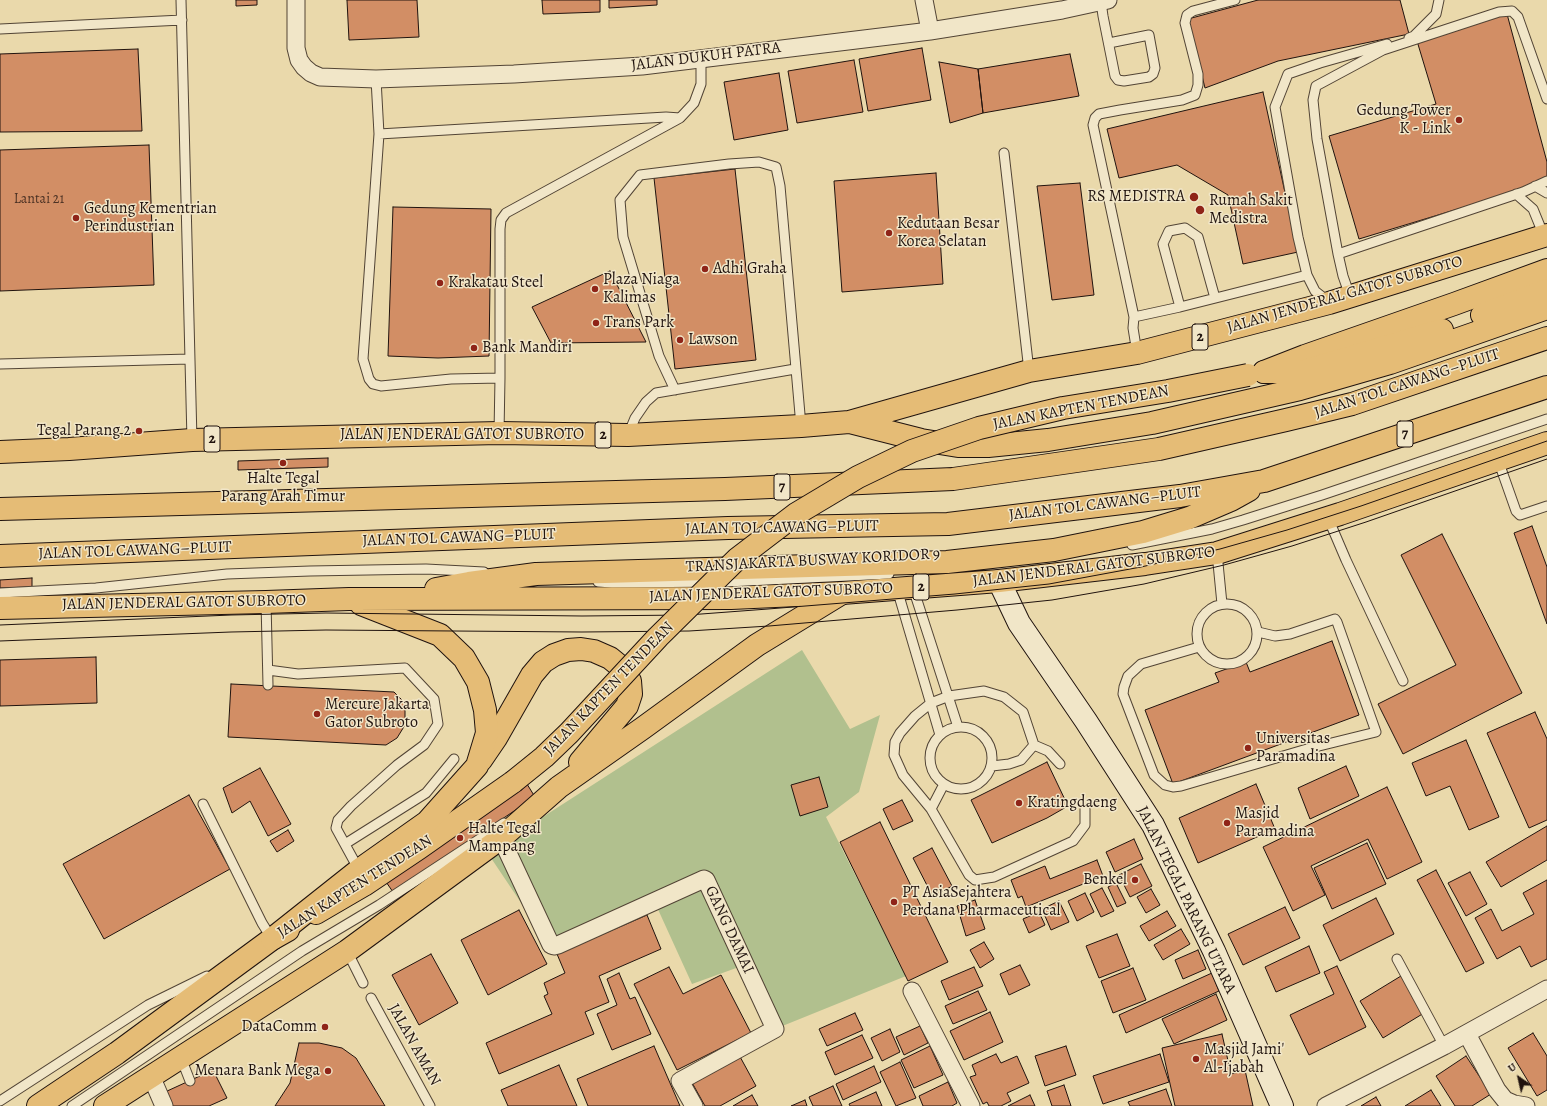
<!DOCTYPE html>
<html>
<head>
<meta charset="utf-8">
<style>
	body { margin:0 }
	#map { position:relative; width:1547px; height:1106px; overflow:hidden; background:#ead9ab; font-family:Alegreya,serif }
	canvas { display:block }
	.north { position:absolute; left:1499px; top:1058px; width:40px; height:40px; -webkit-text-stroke:3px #f1e6c8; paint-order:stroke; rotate:326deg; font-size:11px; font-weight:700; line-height:16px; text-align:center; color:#20130e }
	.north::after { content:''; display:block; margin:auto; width:14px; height:18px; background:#20130e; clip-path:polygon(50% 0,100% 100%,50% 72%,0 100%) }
</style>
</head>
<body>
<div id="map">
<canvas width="1547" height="1106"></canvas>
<div class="north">U</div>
</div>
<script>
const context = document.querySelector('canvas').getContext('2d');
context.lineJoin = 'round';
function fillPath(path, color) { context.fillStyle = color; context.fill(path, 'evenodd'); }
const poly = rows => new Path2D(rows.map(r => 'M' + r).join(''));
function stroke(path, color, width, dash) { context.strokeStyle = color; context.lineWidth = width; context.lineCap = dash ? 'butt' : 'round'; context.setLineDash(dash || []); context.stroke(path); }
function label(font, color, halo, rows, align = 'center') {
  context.font = font + ' Alegreya,serif'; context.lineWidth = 3; context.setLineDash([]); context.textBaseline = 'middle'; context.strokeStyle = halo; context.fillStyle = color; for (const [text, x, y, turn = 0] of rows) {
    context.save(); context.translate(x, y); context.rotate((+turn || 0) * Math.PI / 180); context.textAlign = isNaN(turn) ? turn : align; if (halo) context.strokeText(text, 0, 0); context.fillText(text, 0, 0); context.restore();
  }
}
const green = poly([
	[802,650,850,729,880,715,859,792,826,817,906,976,775,1029,739,967,692,984,656,905,550,946,489,855,504,842]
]);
const building = poly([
	[236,0,257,0,257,5,236,6,236,0],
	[347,0,417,0,419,37,349,40,347,0],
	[542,0,600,0,600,12,543,14,542,0],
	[609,0,657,0,657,5,609,8,609,0],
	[1258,0,1400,0,1409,34,1278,61,1205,88,1188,19,1258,0],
	[1507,14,1547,162,1547,180,1471,205,1359,239,1329,136,1436,104,1417,41,1507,14],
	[922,48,931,100,868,111,859,59,922,48],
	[138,49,142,131,0,132,0,54,138,49],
	[1070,54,1079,96,983,113,978,69,1070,54],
	[854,60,863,112,797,123,788,71,854,60],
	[939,62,978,69,983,113,950,123,939,62],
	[779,73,788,130,734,140,724,82,779,73],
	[1263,92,1298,252,1243,264,1228,195,1177,165,1119,178,1107,129,1263,92],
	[149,145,154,285,0,291,0,150,149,145],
	[735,169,756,360,675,369,654,178,735,169],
	[936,173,943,284,842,292,834,181,936,173],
	[1080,183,1094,295,1052,300,1037,186,1080,183],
	[393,207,491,209,489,356,438,358,388,356,393,207],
	[610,271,646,342,551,343,532,307,610,271],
	[328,458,328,467,238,470,238,461,328,458],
	[1532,526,1547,567,1547,624,1514,533,1532,526],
	[1442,534,1522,693,1403,754,1378,704,1456,665,1401,555,1442,534],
	[32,578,32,587,0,588,0,580,32,578],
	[1332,641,1359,715,1173,784,1145,710,1219,682,1215,673,1246,662,1250,672,1332,641],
	[96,657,97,703,0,706,0,660,96,657],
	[231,684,394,692,405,703,405,725,397,738,386,745,228,737,231,684],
	[1535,712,1547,739,1547,820,1529,828,1487,733,1535,712],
	[1466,740,1499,817,1469,830,1450,786,1426,796,1412,763,1466,740],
	[1047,762,1068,806,1047,818,992,843,971,800,1047,762],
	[1346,766,1359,796,1310,819,1298,788,1346,766],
	[260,768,291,824,268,836,250,801,232,813,223,788,260,768],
	[819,777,828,807,800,816,791,785,819,777],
	[527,784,535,797,393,892,384,879,527,784],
	[1256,784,1275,829,1198,863,1179,818,1256,784],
	[1387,787,1422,862,1387,879,1368,839,1311,866,1325,895,1293,911,1263,847,1387,787],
	[189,795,230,869,104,939,63,864,189,795],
	[902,800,913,821,893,830,883,809,902,800],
	[880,822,948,962,908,981,840,842,880,822],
	[1547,826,1547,860,1501,887,1486,862,1547,826],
	[288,830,294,841,277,852,270,841,288,830],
	[1134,839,1143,859,1115,872,1106,852,1134,839],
	[1367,843,1386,884,1332,909,1314,868,1367,843],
	[932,848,952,886,933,897,913,858,932,848],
	[1097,860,1103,876,1026,907,1022,896,1018,898,1011,880,1045,866,1050,879,1097,860],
	[1141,864,1152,886,1130,897,1119,875,1141,864],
	[1436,870,1484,963,1466,972,1417,880,1436,870],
	[1470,872,1487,904,1466,916,1448,883,1470,872],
	[1547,880,1547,959,1531,967,1520,946,1497,959,1475,918,1491,909,1502,931,1534,914,1523,893,1547,880],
	[1116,883,1126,903,1117,907,1108,887,1116,883],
	[1102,888,1114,911,1101,917,1090,894,1102,888],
	[1151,889,1160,905,1146,913,1137,897,1151,889],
	[1085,893,1094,912,1077,921,1068,901,1085,893],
	[1376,898,1394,934,1340,961,1323,925,1376,898],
	[975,900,985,929,966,936,957,906,975,900],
	[1059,901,1069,922,1051,930,1042,909,1059,901],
	[1285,907,1300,938,1243,965,1228,934,1285,907],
	[519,910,547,964,488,995,461,940,519,910],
	[1167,911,1176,926,1149,941,1140,926,1167,911],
	[1039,912,1045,925,1029,933,1023,919,1039,912],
	[647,915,661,949,599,976,609,1002,585,1012,594,1034,499,1074,486,1043,552,1014,544,996,548,994,544,983,565,973,557,954,647,915],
	[1181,929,1190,944,1163,960,1154,945,1181,929],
	[1117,934,1130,966,1099,978,1086,946,1117,934],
	[984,942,994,959,980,968,970,950,984,942],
	[1309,946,1320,973,1276,992,1265,967,1309,946],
	[1198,950,1206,969,1183,979,1175,960,1198,950],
	[431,954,458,1003,419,1025,392,975,431,954],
	[1020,965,1030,985,1009,995,1000,974,1020,965],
	[1337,966,1366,1027,1309,1055,1290,1015,1334,994,1324,972,1337,966],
	[669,967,683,994,721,975,751,1033,677,1070,634,984,669,967],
	[974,967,983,986,949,1000,941,981,974,967],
	[1133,968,1146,1000,1113,1013,1101,981,1133,968],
	[619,973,630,999,635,997,651,1034,612,1050,597,1014,617,1005,607,979,619,973],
	[1212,973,1219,991,1126,1033,1119,1015,1212,973],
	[1401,976,1424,1013,1383,1038,1360,1001,1401,976],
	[978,991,987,1010,953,1024,945,1006,978,991],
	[1216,994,1227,1020,1174,1044,1162,1019,1216,994],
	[990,1012,1003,1042,964,1060,950,1031,990,1012],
	[855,1013,863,1030,827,1046,819,1029,855,1013],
	[920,1026,928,1043,904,1055,896,1037,920,1026],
	[890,1029,900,1052,882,1061,871,1038,890,1029],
	[1533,1033,1547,1056,1547,1090,1537,1096,1508,1048,1533,1033],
	[1222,1034,1231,1074,1245,1070,1253,1106,1175,1106,1162,1048,1222,1034],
	[862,1035,873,1058,835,1075,825,1052,862,1035],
	[299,1043,319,1043,342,1048,356,1058,385,1106,275,1106,290,1083,299,1043],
	[654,1046,680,1106,588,1106,577,1079,654,1046],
	[930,1046,943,1075,914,1088,901,1060,930,1046],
	[1066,1046,1076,1075,1045,1086,1035,1056,1066,1046],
	[738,1053,756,1086,720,1106,705,1106,690,1079,738,1053],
	[996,1054,1001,1063,1017,1056,1029,1083,1007,1093,1011,1101,1001,1106,989,1106,987,1102,983,1104,970,1077,976,1075,972,1065,996,1054],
	[1160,1054,1169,1082,1103,1104,1093,1076,1160,1054],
	[1466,1056,1491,1094,1472,1106,1455,1106,1436,1076,1466,1056],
	[900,1062,916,1098,896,1106,880,1072,900,1062],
	[559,1065,577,1106,508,1106,501,1090,559,1065],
	[874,1066,881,1082,843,1100,836,1084,874,1066],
	[213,1070,227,1098,209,1106,171,1106,165,1092,213,1070],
	[948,1082,957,1103,952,1106,923,1106,919,1096,948,1082],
	[1064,1085,1071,1106,1052,1106,1047,1091,1064,1085],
	[833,1086,842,1106,813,1106,809,1097,833,1086],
	[1166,1089,1172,1106,1130,1106,1128,1102,1166,1089],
	[1431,1090,1441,1106,1405,1106,1431,1090],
	[876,1092,882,1106,850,1106,849,1104,876,1092],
	[752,1095,758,1106,733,1106,752,1095],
	[1030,1095,1035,1106,1008,1106,1030,1095],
	[1376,1097,1381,1106,1361,1106,1376,1097],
	[805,1100,807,1106,791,1106,805,1100]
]);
const lane = poly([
	[181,0,192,440],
	[1101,2,1103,16,1115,76,1118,80,1124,81,1149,77,1153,74,1155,68,1149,35,1109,43],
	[0,29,182,20],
	[1409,38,1414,36,1436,14,1439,0],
	[376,79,379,134],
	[680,118,694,103,701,84,701,59],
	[1004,153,1029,371],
	[1535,186,1547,193],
	[1516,194,1533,209,1544,236],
	[1338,254,1523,192,1547,181],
	[1350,296,1343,276,1338,254,1317,139,1313,100,1316,86,1383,50,1499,12,1512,11,1518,17,1547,99],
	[1329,302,1315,291,1307,275,1298,237,1275,107,1288,74,1320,63,1387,44],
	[1180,307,1163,244,1169,231,1185,228,1198,237,1215,298],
	[1134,317,1180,307,1307,275],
	[1137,353,1133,328,1134,317,1093,125,1095,118,1099,114,1120,110,1182,100,1195,95,1198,85,1198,74,1185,23,1187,15,1193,11,1235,0],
	[0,364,190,359],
	[675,390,659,356,623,237,620,200,640,175,729,164,759,162,776,167,780,186,801,426],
	[499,433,500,378,500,229,501,220,506,213,680,118,666,117,379,134,363,359,369,379,373,384,381,386,451,379,500,378],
	[628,435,635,418,646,402,656,393,795,369],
	[1498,460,1516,511,1520,515,1547,506],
	[1328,518,1346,560,1403,681],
	[1132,545,1212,529,1243,520,1322,495,1547,419],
	[1217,553,1222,604],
	[598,582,612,583,727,582,889,574],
	[913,588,958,727],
	[897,589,940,735],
	[0,593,96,588,227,574,310,571,426,569,484,572],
	[266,602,268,685],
	'1197 634a30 30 0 1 1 60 0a30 30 0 1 1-60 0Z',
	[1199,647,1141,664,1128,676,1124,687,1123,694,1154,775,1165,785,1173,787,1181,786,1307,749,1376,732,1337,622,1335,619,1290,634,1275,636,1258,632],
	[268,670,298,674,405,668,434,699,438,724,424,745,397,765,351,806,338,820,336,828,359,870],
	'930 758a31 31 0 1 1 62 0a31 31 0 1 1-62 0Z',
	[992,766,1009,764,1021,760,1034,745,1048,751,1060,764],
	[944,784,931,809,969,875,975,880,994,877,1073,841,1085,825,1085,809],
	[203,804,262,923,272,939],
	[931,809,903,775,894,755,895,742,900,733,915,716,931,703,949,696,984,691,1004,697,1023,712,1034,745],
	[345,844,426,793,454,759],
	[347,951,363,983],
	[1397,959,1444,1046],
	[371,998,430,1106],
	[181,1058,190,1081],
	[0,1101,148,1005,207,976],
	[72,1106,302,951,379,905,504,823]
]);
const street = poly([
	[296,0,296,48,299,60,304,67,311,73,320,77,376,79,514,74,642,66,930,31,1062,10,1108,0],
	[924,0,930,31],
	[501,838,551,945,554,946,558,945,704,879,706,880,775,1029,680,1081,694,1106],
	[912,991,971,1106],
	[1467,1034,1497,1090,1505,1100,1514,1104,1526,1106],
	[151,1076,164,1106],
	[1326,1106,1444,1046,1547,989]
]);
const secondary = poly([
	[999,581,1019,623,1086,721,1153,825,1214,951,1282,1106]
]);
const primary = poly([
	[1264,372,1305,356,1454,304,1547,270],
	[481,760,496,738,532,675,543,662,554,655,568,650,581,649,594,651,610,658,621,667,630,681,631,694,627,706,580,762],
	[316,913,364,885,419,848,513,782],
	[38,1106,117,1053,272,939,288,930],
	[105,1106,347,951,501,838,559,787,643,728,757,645,842,593]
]);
const highway = poly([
	[1482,315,1547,290],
	[1264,372,1301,372,1442,330],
	[850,422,921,440,958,446,988,446,1048,440,1152,423,1300,389,1390,363,1547,308],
	[0,452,69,449,192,440,499,433,628,435,801,426,849,422,1029,371,1137,353,1329,303,1547,235],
	[0,509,725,489,953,479,1159,449,1286,420,1352,404,1547,338],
	[0,556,728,528,948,524,1180,496,1264,481,1547,387],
	[436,589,469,583,536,574,947,562,1054,550,1143,532,1189,518,1231,500,1249,490],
	[0,608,266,602,349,599,731,598,842,593,999,581,1145,564,1217,553,1340,514,1547,443],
	[272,939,359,870,427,822,477,766,487,733,485,710,478,682,464,658,440,635,361,604]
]);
const tram = poly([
	[0,625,231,615,326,613,582,616,688,615,768,609,955,594,1049,584,1141,567,1220,549,1287,530,1361,506,1547,441],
	[0,641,231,632,326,630,582,632,689,631,769,626,957,610,1052,600,1144,584,1224,565,1292,546,1366,522,1547,459]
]);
const primaryBridge = poly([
	[513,782,544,757,569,733,658,637,737,559,796,514,858,477,912,451,979,428,1063,408,1168,391,1248,375]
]);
const markers = [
	[1459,120,4,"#8f2418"],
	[1194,197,5,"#8f2418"],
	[1200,210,5,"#8f2418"],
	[76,218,4,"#8f2418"],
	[889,233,4,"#8f2418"],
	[705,269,4,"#8f2418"],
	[440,283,4,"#8f2418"],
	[595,289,4,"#8f2418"],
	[596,323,4,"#8f2418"],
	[680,340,4,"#8f2418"],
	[474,348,4,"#8f2418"],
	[139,431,4,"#8f2418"],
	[283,463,4,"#8f2418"],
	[317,714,4,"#8f2418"],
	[1248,748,4,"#8f2418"],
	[1019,803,4,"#8f2418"],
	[1227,823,4,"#8f2418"],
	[460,838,4,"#8f2418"],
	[1135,880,4,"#8f2418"],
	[894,902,4,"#8f2418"],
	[325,1027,4,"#8f2418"],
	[1196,1059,4,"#8f2418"],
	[328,1071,4,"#8f2418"]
];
const numberNames = [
	["Lantai 21",39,200]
];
const shields = [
	[1200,337,16],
	[1405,434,16],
	[603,435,16],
	[212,439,16],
	[782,487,16],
	[921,587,16]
];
const shieldNames = [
	["2",1200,337],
	["7",1405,434],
	["2",603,435],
	["2",212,439],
	["7",782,487],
	["2",921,587]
];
const streetNames = [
	["JALAN DUKUH PATRA",706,57,-7],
	["JALAN JENDERAL GATOT SUBROTO",1345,295,-16],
	["JALAN TOL CAWANG–PLUIT",1407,384,-18],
	["JALAN KAPTEN TENDEAN",1081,408,-11],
	["JALAN JENDERAL GATOT SUBROTO",462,435],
	["JALAN TOL CAWANG–PLUIT",1105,504,-7],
	["JALAN TOL CAWANG–PLUIT",782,528,-1],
	["JALAN TOL CAWANG–PLUIT",459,538,-2],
	["JALAN TOL CAWANG–PLUIT",135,551,-2],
	["TRANSJAKARTA BUSWAY KORIDOR 9",813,561,-3],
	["JALAN JENDERAL GATOT SUBROTO",1094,567,-7],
	["JALAN JENDERAL GATOT SUBROTO",771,593,-2],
	["JALAN JENDERAL GATOT SUBROTO",184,603,-1],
	["JALAN KAPTEN TENDEAN",609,689,-46],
	["JALAN KAPTEN TENDEAN",355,887,-32],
	["JALAN TEGAL PARANG UTARA",1186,900,64],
	["GANG DAMAI",729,930,65],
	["JALAN AMAN",414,1045,61]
];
const poiNames = [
	["Gedung Tower",1451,111,"right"],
	["K - Link",1451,129,"right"],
	["RS MEDISTRA",1185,197,"right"],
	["Rumah Sakit",1209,201],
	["Medistra",1209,219],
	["Gedung Kementrian",84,209],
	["Perindustrian",84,227],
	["Kedutaan Besar",897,224],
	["Korea Selatan",897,242],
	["Adhi Graha",713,269],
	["Plaza Niaga",603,280],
	["Kalimas",603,298],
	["Krakatau Steel",448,283],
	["Trans Park",604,323],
	["Lawson",688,340],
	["Bank Mandiri",482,348],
	["Tegal Parang 2",131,431,"right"],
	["Halte Tegal",283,479,"center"],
	["Parang Arah Timur",283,497,"center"],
	["Mercure Jakarta",325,705],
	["Gator Subroto",325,723],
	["Universitas",1256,739],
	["Paramadina",1256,757],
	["Kratingdaeng",1027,803],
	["Masjid",1235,814],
	["Paramadina",1235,832],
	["Halte Tegal",468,829],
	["Mampang",468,847],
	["Benkel",1127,880,"right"],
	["PT AsiaSejahtera",902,893],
	["Perdana Pharmaceutical",902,911],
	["DataComm",317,1027,"right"],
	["Masjid Jami'",1204,1050],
	["Al-Ijabah",1204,1068],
	["Menara Bank Mega",320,1071,"right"]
];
fillPath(green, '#b1c08e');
fillPath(building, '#d28e65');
stroke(building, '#20130e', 1);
stroke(lane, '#524435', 11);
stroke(street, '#524435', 19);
stroke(secondary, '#20130e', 24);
stroke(primary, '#20130e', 24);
stroke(highway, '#20130e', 24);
stroke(lane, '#f1e6c8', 9);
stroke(street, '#f1e6c8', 17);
stroke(secondary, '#f1e6c8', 22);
stroke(primary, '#e5bc76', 22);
stroke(highway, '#e5bc76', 22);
stroke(tram, '#20130e', 1);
stroke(primaryBridge, '#20130e', 24, []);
stroke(primaryBridge, '#e5bc76', 22);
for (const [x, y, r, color] of markers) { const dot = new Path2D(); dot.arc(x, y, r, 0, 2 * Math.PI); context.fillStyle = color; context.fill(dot); stroke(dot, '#f1e6c8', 1.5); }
label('14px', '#4c3224', null, numberNames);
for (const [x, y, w] of shields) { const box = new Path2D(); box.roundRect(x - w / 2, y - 13, w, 26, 3); context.fillStyle = '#f1e6c8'; context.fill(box); stroke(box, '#20130e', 1); }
label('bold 15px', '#20130e', null, shieldNames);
label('16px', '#20130e', '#f1e6c8', streetNames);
label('16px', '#20130e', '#f1e6c8', poiNames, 'left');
</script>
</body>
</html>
